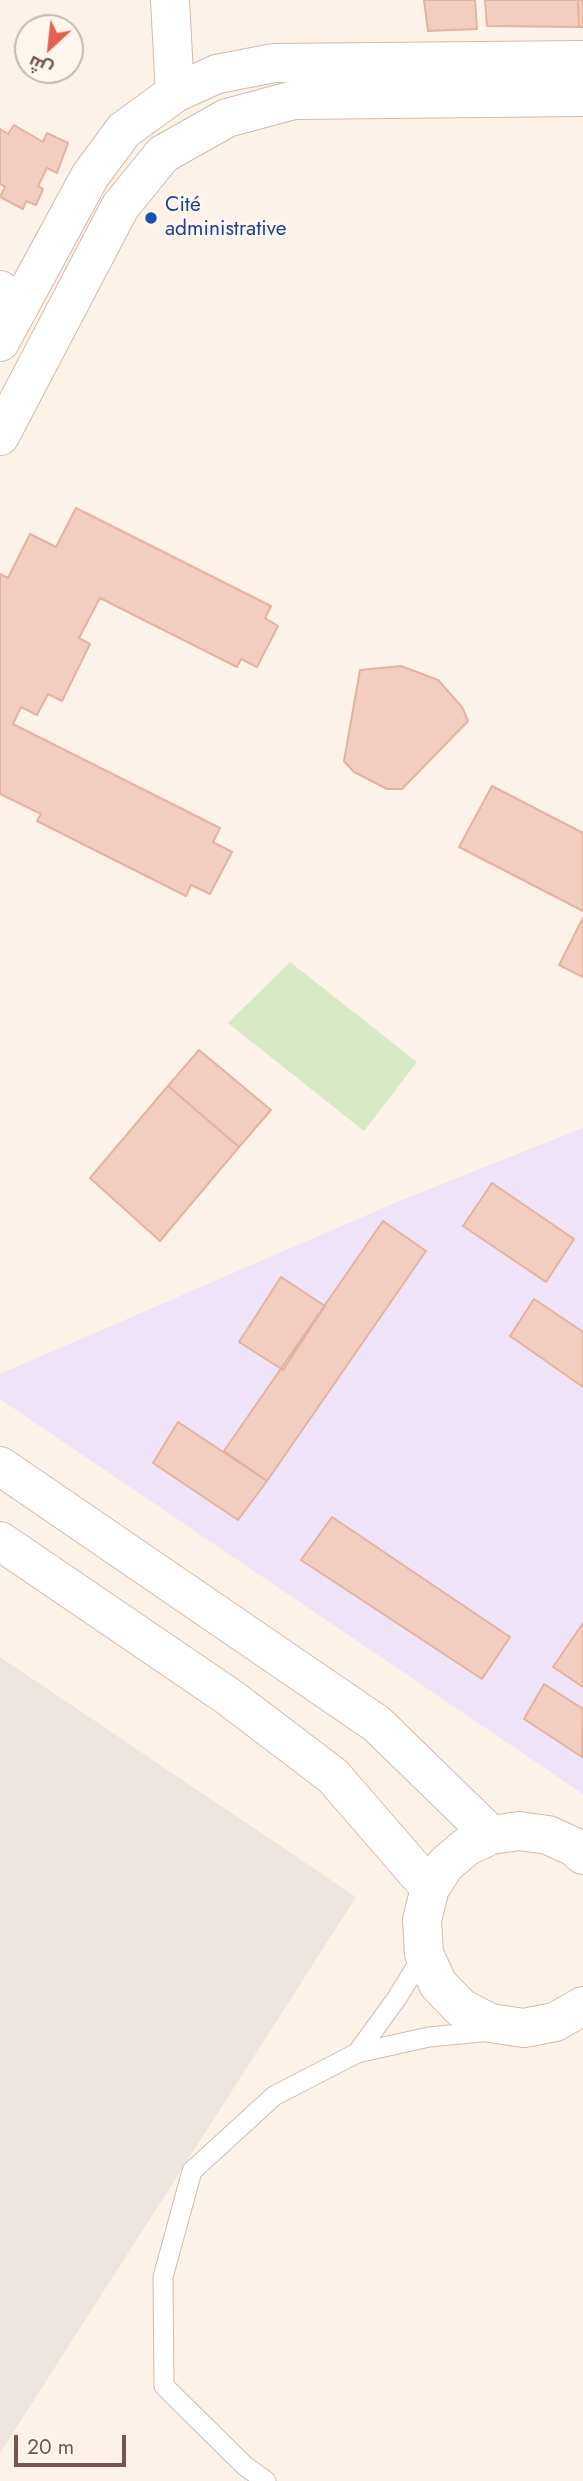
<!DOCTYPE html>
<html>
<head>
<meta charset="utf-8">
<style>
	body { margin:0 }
	#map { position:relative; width:583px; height:2481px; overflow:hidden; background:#fcf2e7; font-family:Jost,Cairo,sans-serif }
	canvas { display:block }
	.north { position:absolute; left:14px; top:14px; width:70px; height:70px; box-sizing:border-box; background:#fff6ed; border:2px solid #c8b6ac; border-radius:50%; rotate:207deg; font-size:19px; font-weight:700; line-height:28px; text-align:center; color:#75564b }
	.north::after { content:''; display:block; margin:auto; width:24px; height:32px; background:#e3614f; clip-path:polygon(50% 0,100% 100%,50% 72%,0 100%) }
	.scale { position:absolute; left:14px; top:2435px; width:112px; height:32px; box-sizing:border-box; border:4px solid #75564b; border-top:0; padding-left:9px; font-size:21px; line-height:24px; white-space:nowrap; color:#75564b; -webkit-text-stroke:5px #fff6ed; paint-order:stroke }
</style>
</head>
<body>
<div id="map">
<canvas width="583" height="2481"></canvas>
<div class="north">ش</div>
<div class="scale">20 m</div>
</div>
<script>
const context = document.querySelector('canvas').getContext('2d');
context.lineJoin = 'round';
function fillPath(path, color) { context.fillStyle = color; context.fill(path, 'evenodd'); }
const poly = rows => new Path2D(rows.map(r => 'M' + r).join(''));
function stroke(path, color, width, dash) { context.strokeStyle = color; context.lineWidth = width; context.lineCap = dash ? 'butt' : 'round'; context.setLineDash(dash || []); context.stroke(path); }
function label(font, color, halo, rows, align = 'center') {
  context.font = font + ' Jost,sans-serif'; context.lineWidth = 5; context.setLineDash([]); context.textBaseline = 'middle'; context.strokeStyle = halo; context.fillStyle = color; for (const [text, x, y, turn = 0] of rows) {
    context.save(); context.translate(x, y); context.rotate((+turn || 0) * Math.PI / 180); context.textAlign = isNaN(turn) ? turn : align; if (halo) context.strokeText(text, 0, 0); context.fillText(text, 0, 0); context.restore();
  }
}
const industrial = poly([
	[0,1657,356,1897,0,2453]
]);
const education = poly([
	[583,1128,583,1794,0,1399,0,1374,397,1202]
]);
const green = poly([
	[290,962,417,1062,364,1131,228,1023]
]);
const building = poly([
	[424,0,475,0,477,29,428,31,424,0],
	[485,0,578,0,579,27,487,26,485,0],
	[578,0,583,0,583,27,579,27,578,0],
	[14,125,43,142,47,133,68,143,57,173,47,168,38,186,43,189,36,205,26,201,23,209,0,197,5,187,0,184,0,129,8,134,14,125],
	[76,508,271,606,265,618,278,626,257,667,241,659,237,667,100,598,79,638,90,644,62,701,48,694,37,715,21,707,13,724,220,828,213,842,232,852,210,894,191,885,186,896,37,821,41,814,0,794,0,574,8,578,30,534,56,547,76,508],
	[401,666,438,680,462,707,468,721,402,789,387,789,354,772,344,761,360,670,401,666],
	[492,786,583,833,583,911,459,847,492,786],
	[583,918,583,977,559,965,583,918],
	[199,1050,271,1110,239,1147,168,1086,199,1050],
	[168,1086,239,1147,160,1241,90,1178,168,1086],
	[492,1183,574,1239,546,1282,463,1226,492,1183],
	[383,1221,426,1251,267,1481,224,1451,383,1221],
	[281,1277,325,1306,283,1370,239,1342,281,1277],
	[534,1299,583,1332,583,1387,510,1336,534,1299],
	[178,1422,267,1481,238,1520,153,1463,178,1422],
	[332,1517,510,1637,482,1679,301,1560,332,1517],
	[583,1623,583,1687,553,1667,583,1623],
	[544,1684,583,1709,582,1757,524,1719,544,1684]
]);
const lane = poly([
	[357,2053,397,1998,424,1954],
	[266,2481,245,2466,164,2386,163,2277,192,2171,274,2096,357,2053,429,2037,491,2031]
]);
const street = poly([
	[170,0,175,93],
	[0,290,20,305]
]);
const secondary = poly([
	[0,342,90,176,124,130,175,93,217,74,274,63,583,60],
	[0,436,120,207,163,154,227,118,294,100,583,97],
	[0,1466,377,1724,491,1835],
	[0,1541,229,1697,333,1776,430,1888],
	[583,1855,574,1847,548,1835,519,1831,491,1835,466,1847,445,1865,430,1888,422,1920,424,1954,438,1984,461,2008,490,2023,524,2028,555,2022,583,2006]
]);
const markers = [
	[151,218,7,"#1a4fb4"]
];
const transitNames = [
	["Cité",165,206],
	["administrative",165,230]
];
fillPath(industrial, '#ece5e0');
fillPath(education, '#efe3f8');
fillPath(green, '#d8eac5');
fillPath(building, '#f1cebf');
stroke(building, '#e3b3a0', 2);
stroke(lane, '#d0bbaf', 21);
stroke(street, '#d0bbaf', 40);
stroke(secondary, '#d3baad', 40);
stroke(lane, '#fff', 19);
stroke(street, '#fff', 38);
stroke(secondary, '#fff', 38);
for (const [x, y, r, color] of markers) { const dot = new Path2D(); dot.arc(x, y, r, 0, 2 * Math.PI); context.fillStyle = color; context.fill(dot); stroke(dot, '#fff6ed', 2.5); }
label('21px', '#164399', '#fff6ed', transitNames, 'left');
</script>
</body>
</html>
